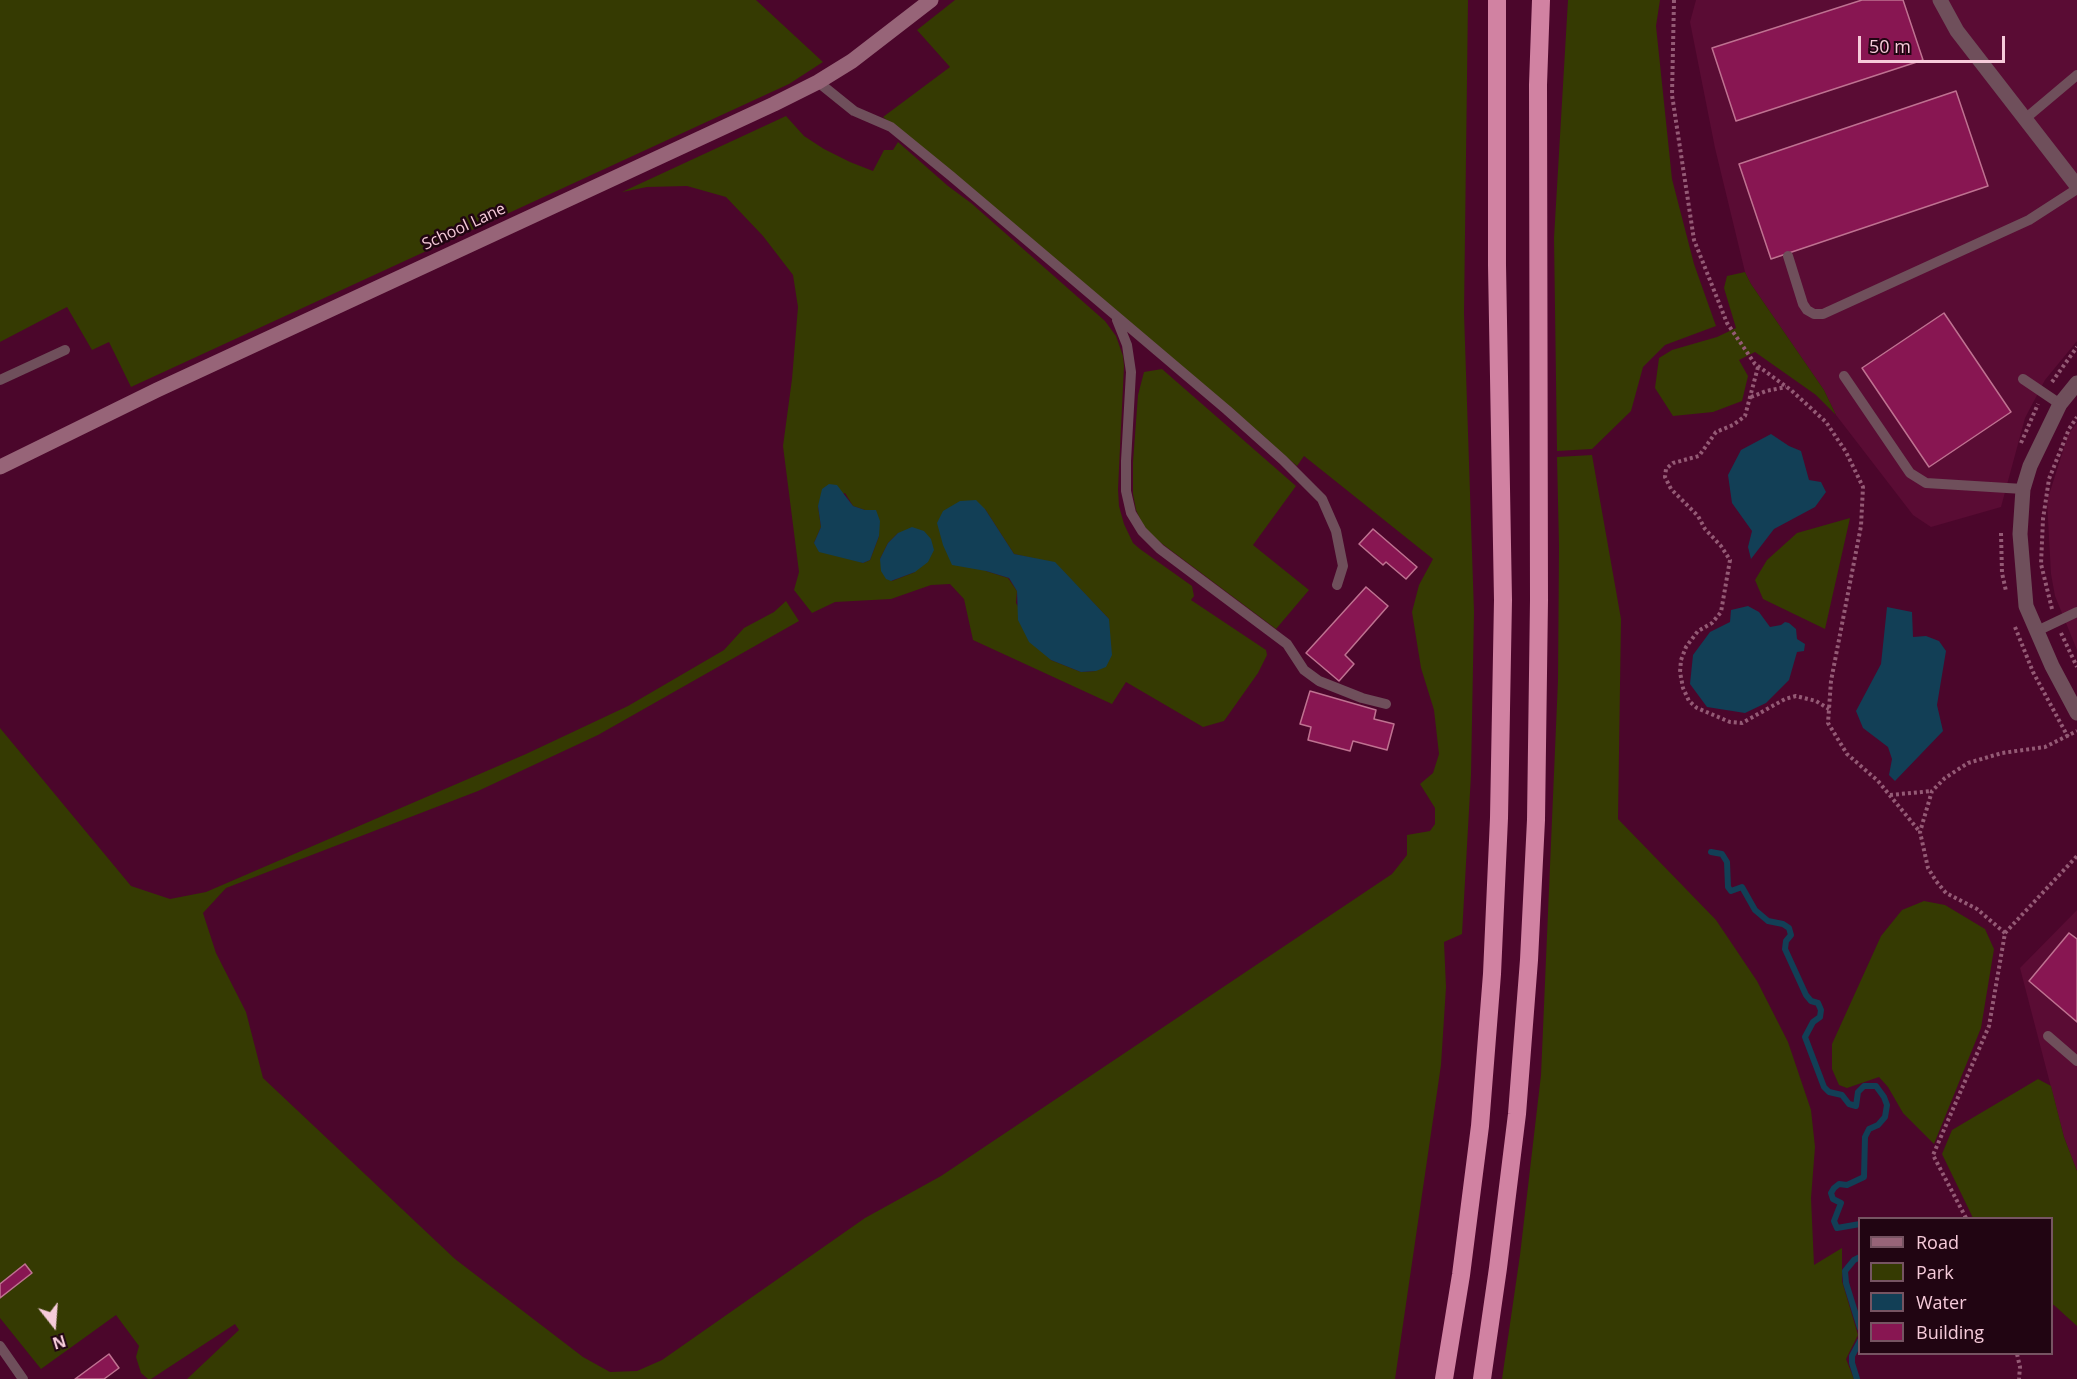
<!DOCTYPE html>
<html>
<head>
<meta charset="utf-8">
<style>
	body { margin:0 }
	#map { position:relative; width:2077px; height:1379px; overflow:hidden; background:#4b062b; font-family:"Open Sans",sans-serif }
	canvas { display:block }
	.legend { position:absolute; left:1858px; top:1217px; width:195px; height:138px; box-sizing:border-box; background:#210512; border:2px solid #765462; margin:0; padding:8px 10px; list-style:none; font-size:18px; color:#f6cbda }
	.legend li { display:flex; align-items:center; gap:12px; height:30px }
	.legend b { width:30px; border:2px solid #765462 }
	.north { position:absolute; left:24px; top:1295px; width:60px; height:60px; -webkit-text-stroke:4px #210512; paint-order:stroke; rotate:163deg; font-size:16px; font-weight:700; line-height:24px; text-align:center; color:#f6cbda }
	.north::after { content:''; display:block; margin:auto; width:21px; height:27px; background:#f6cbda; clip-path:polygon(50% 0,100% 100%,50% 72%,0 100%) }
	.scale { position:absolute; left:1858px; top:36px; width:147px; height:27px; box-sizing:border-box; border:3px solid #f6cbda; border-top:0; padding-left:8px; font-size:18px; line-height:21px; white-space:nowrap; color:#f6cbda; -webkit-text-stroke:4px #210512; paint-order:stroke }
</style>
</head>
<body>
<div id="map">
<canvas width="2077" height="1379"></canvas>
<ul class="legend">
<li><b style="height:8px;background:#976478"></b>Road</li>
<li><b style="height:16px;background:#353a02"></b>Park</li>
<li><b style="height:16px;background:#123f56"></b>Water</li>
<li><b style="height:16px;background:#881652"></b>Building</li>
</ul>
<div class="north">N</div>
<div class="scale">50 m</div>
</div>
<script>
const context = document.querySelector('canvas').getContext('2d');
context.lineJoin = 'round';
function fillPath(path, color) { context.fillStyle = color; context.fill(path, 'evenodd'); }
const poly = rows => new Path2D(rows.map(r => 'M' + r).join(''));
function stroke(path, color, width, dash) { context.strokeStyle = color; context.lineWidth = width; context.lineCap = dash ? 'butt' : 'round'; context.setLineDash(dash || []); context.stroke(path); }
function label(font, color, halo, rows, align = 'center') {
  context.font = font + ' "Open Sans",sans-serif'; context.lineWidth = 5; context.setLineDash([]); context.textBaseline = 'middle'; context.strokeStyle = halo; context.fillStyle = color; for (const [text, x, y, turn = 0] of rows) {
    context.save(); context.translate(x, y); context.rotate((+turn || 0) * Math.PI / 180); context.textAlign = isNaN(turn) ? turn : align; if (halo) context.strokeText(text, 0, 0); context.fillText(text, 0, 0); context.restore();
  }
}
const built = poly([
	[1696,0,2077,0,2077,341,2045,380,2025,418,2001,507,1931,527,1913,515,1836,415,1824,390,1751,284,1745,272,1715,148,1690,22],
	[2077,423,2077,650,2055,596,2051,574,2047,501,2068,435],
	[2077,910,2077,1171,2064,1137,2020,968]
]);
const green = poly([
	[0,0,756,0,823,62,789,84,131,387,109,342,92,350,67,307,0,342],
	[955,0,1468,0,1464,313,1474,612,1471,775,1462,934,1444,942,1446,987,1441,1065,1395,1379,187,1379,239,1330,235,1324,151,1379,148,1379,141,1373,136,1357,139,1346,116,1315,41,1369,0,1318,0,1298,32,1273,25,1264,0,1284,0,728,131,886,170,899,206,892,526,754,628,706,724,650,744,628,774,612,786,601,799,621,598,735,478,791,226,888,203,913,216,953,246,1012,263,1078,455,1259,583,1357,610,1372,637,1371,662,1360,865,1218,941,1176,1392,874,1407,855,1407,835,1430,831,1435,824,1435,808,1420,784,1433,773,1439,754,1434,710,1421,668,1412,612,1419,585,1433,559,1304,456,1297,466,883,117,950,67,917,30],
	[1568,0,1660,0,1656,26,1672,179,1694,264,1716,326,1665,345,1643,367,1631,411,1592,449,1557,451,1554,238],
	[786,116,804,136,824,149,850,162,873,171,884,150,893,150,898,142,948,186,971,203,1105,321,1116,336,1123,356,1124,366,1118,489,1119,506,1124,524,1133,543,1140,549,1192,586,1194,596,1191,600,1266,650,1267,655,1258,673,1224,721,1203,727,1126,682,1112,704,973,640,964,599,950,584,931,585,891,599,835,602,812,613,794,590,799,572,783,446,792,379,798,307,793,275,763,236,726,197,687,186,647,187,622,192],
	[845,493,853,506,865,510,875,510,879,536,870,560,863,563,814,543,821,527,818,506],
	[985,509,1014,554,1055,563,1109,619,1096,671,1081,672,1051,660,1016,603,1017,591,1008,578,986,571],
	[898,533,915,572,892,581,880,559,888,543],
	[1745,272,1751,284,1824,390,1836,415,1816,395,1755,352,1739,360,1748,376,1742,401,1713,412,1673,416,1655,388,1659,358,1672,350,1717,337,1736,328,1724,288,1727,276],
	[1162,369,1296,486,1253,545,1309,590,1276,629,1153,537,1143,525,1136,510,1133,494,1133,462,1138,395,1144,372],
	[1592,455,1621,619,1618,819,1716,920,1757,981,1788,1042,1811,1110,1815,1147,1811,1198,1814,1265,1842,1248,1842,1281,1858,1335,1846,1359,1854,1379,1502,1379,1520,1255,1541,1075,1558,680,1559,546,1557,457],
	[1850,518,1825,629,1763,599,1755,580,1767,560,1797,533],
	[1924,901,1945,905,1985,929,1994,949,1981,1028,1934,1144,1903,1113,1888,1087,1879,1077,1847,1088,1839,1085,1832,1069,1832,1044,1881,936,1902,910],
	[2038,1079,2051,1086,2064,1137,2077,1171,2077,1326,2055,1306,2052,1304,2052,1218,1973,1218,1942,1154,1952,1130]
]);
const water = poly([
	[1771,434,1789,446,1801,451,1809,480,1821,482,1826,492,1815,507,1774,529,1751,559,1748,547,1752,531,1732,503,1728,475,1741,450],
	[829,484,837,485,853,506,865,510,876,510,880,521,879,536,870,560,863,563,819,552,814,543,821,527,818,506,822,489],
	[976,500,985,509,1014,554,1055,562,1109,619,1112,655,1106,667,1096,671,1081,672,1051,660,1029,642,1018,620,1017,591,1009,578,986,571,952,565,943,545,937,523,943,511,960,501],
	[912,527,924,531,931,539,934,550,928,562,915,572,891,581,886,579,881,571,880,559,888,543,898,533],
	[1748,606,1759,612,1770,627,1781,625,1785,622,1789,623,1796,629,1797,639,1805,644,1804,651,1797,652,1789,680,1766,703,1745,713,1707,707,1690,684,1693,655,1710,632,1730,622,1731,610],
	[1887,607,1912,612,1913,637,1926,636,1939,641,1946,651,1937,705,1943,731,1895,781,1889,775,1892,759,1888,747,1863,728,1856,711,1881,664]
]);
const stream = poly([
	[1711,852,1722,854,1727,862,1728,887,1731,891,1742,887,1755,910,1768,921,1783,924,1789,928,1791,935,1786,941,1785,949,1806,995,1811,1001,1818,1003,1821,1010,1820,1017,1813,1022,1805,1037,1824,1087,1829,1092,1842,1095,1849,1104,1856,1106,1858,1092,1864,1086,1876,1086,1884,1097,1887,1105,1885,1117,1878,1125,1869,1129,1865,1137,1864,1177,1847,1185,1839,1184,1834,1188,1831,1193,1833,1199,1841,1203,1834,1221,1837,1228,1860,1224],
	[1860,1257,1854,1260,1845,1271,1846,1283,1860,1328],
	[1857,1379,1852,1363,1852,1356,1860,1341]
]);
const building = poly([
	[1862,0,1903,0,1923,60,1736,121,1712,48,1862,0],
	[1956,91,1988,186,1771,259,1739,164,1956,91],
	[1944,313,2011,412,1929,467,1862,368,1944,313],
	[1373,529,1417,567,1406,579,1386,562,1383,565,1359,544,1373,529],
	[1366,587,1388,606,1345,655,1354,664,1339,681,1306,653,1366,587],
	[1310,691,1376,710,1374,719,1394,724,1387,750,1353,741,1350,751,1308,740,1311,727,1300,724,1310,691],
	[2069,933,2077,939,2077,1022,2029,981,2069,933],
	[25,1264,32,1273,0,1298,0,1284,25,1264],
	[109,1354,119,1368,104,1379,75,1379,109,1354]
]);
const path = poly([
	[1674,0,1672,95,1694,240,1727,323,1755,364,1791,390,1826,422,1846,452,1863,487,1861,526,1831,681,1828,723,1847,754,1878,781,1920,832],
	[1758,367,1745,416,1733,425,1716,432,1699,456,1673,463,1666,469,1665,477,1671,489,1698,516,1705,529,1721,546,1730,560,1721,612,1712,623,1698,631,1686,647,1681,660,1680,672,1683,688,1689,701,1697,708,1730,722,1742,723,1785,699,1796,696,1816,701,1829,709],
	[2052,382,2077,347],
	[1751,397,1766,391,1786,387],
	[2021,443,2038,404],
	[2001,533,2002,573,2006,591],
	[2052,609,2041,564,2043,519,2049,479,2069,429,2077,417],
	[2015,627,2033,672,2068,737],
	[2061,633,2077,667],
	[1890,795,1932,791],
	[2005,933,2077,856],
	[1966,1218,1933,1155,1989,1026,2005,933,1977,909,1946,893,1936,881,1928,868,1920,832,1932,791,1945,778,1968,763,2002,753,2045,747,2077,731],
	[2017,1354,2020,1367,2019,1379]
]);
const lane = poly([
	[818,82,854,111,891,127,951,176,1227,410,1283,460,1322,499,1336,531,1343,566,1337,585],
	[2026,118,2077,75],
	[1788,256,1803,304,1807,310,1814,314,1823,314,2029,220,2077,189],
	[1117,320,1127,345,1131,372,1126,461,1126,491,1131,513,1142,531,1160,549,1287,644,1304,670,1319,681,1362,698,1386,704],
	[1844,376,1910,473,1926,483,2023,489],
	[2023,379,2060,404],
	[0,380,65,350],
	[2037,631,2077,612],
	[2048,1036,2077,1061],
	[0,1346,23,1379]
]);
const street = poly([
	[1940,0,1957,31,2077,186],
	[2077,383,2060,404,2030,466,2023,489,2020,534,2026,606,2052,666,2077,713]
]);
const secondary = poly([
	[0,467,157,390,774,104,818,82,852,61,931,0]
]);
const highway = poly([
	[1444,1379,1461,1275,1480,1126,1492,974,1499,818,1503,600,1497,265,1497,0],
	[1482,1379,1498,1268,1517,1114,1529,960,1536,820,1539,600,1538,85,1541,0]
]);
const streetNames = [
	["School Lane",464,227,-25]
];
fillPath(built, '#5a0c34');
fillPath(green, '#353a02');
fillPath(water, '#123f56');
stroke(stream, '#123f56', 6);
fillPath(building, '#881652');
stroke(building, '#bf7291', 1.5);
stroke(path, '#945a75', 4, [3, 3]);
stroke(lane, '#6f4f5b', 10);
stroke(street, '#6f4f5b', 15);
stroke(secondary, '#976478', 15);
stroke(highway, '#d182a2', 18);
label('16px', '#f6cbda', '#210512', streetNames);
</script>
</body>
</html>
